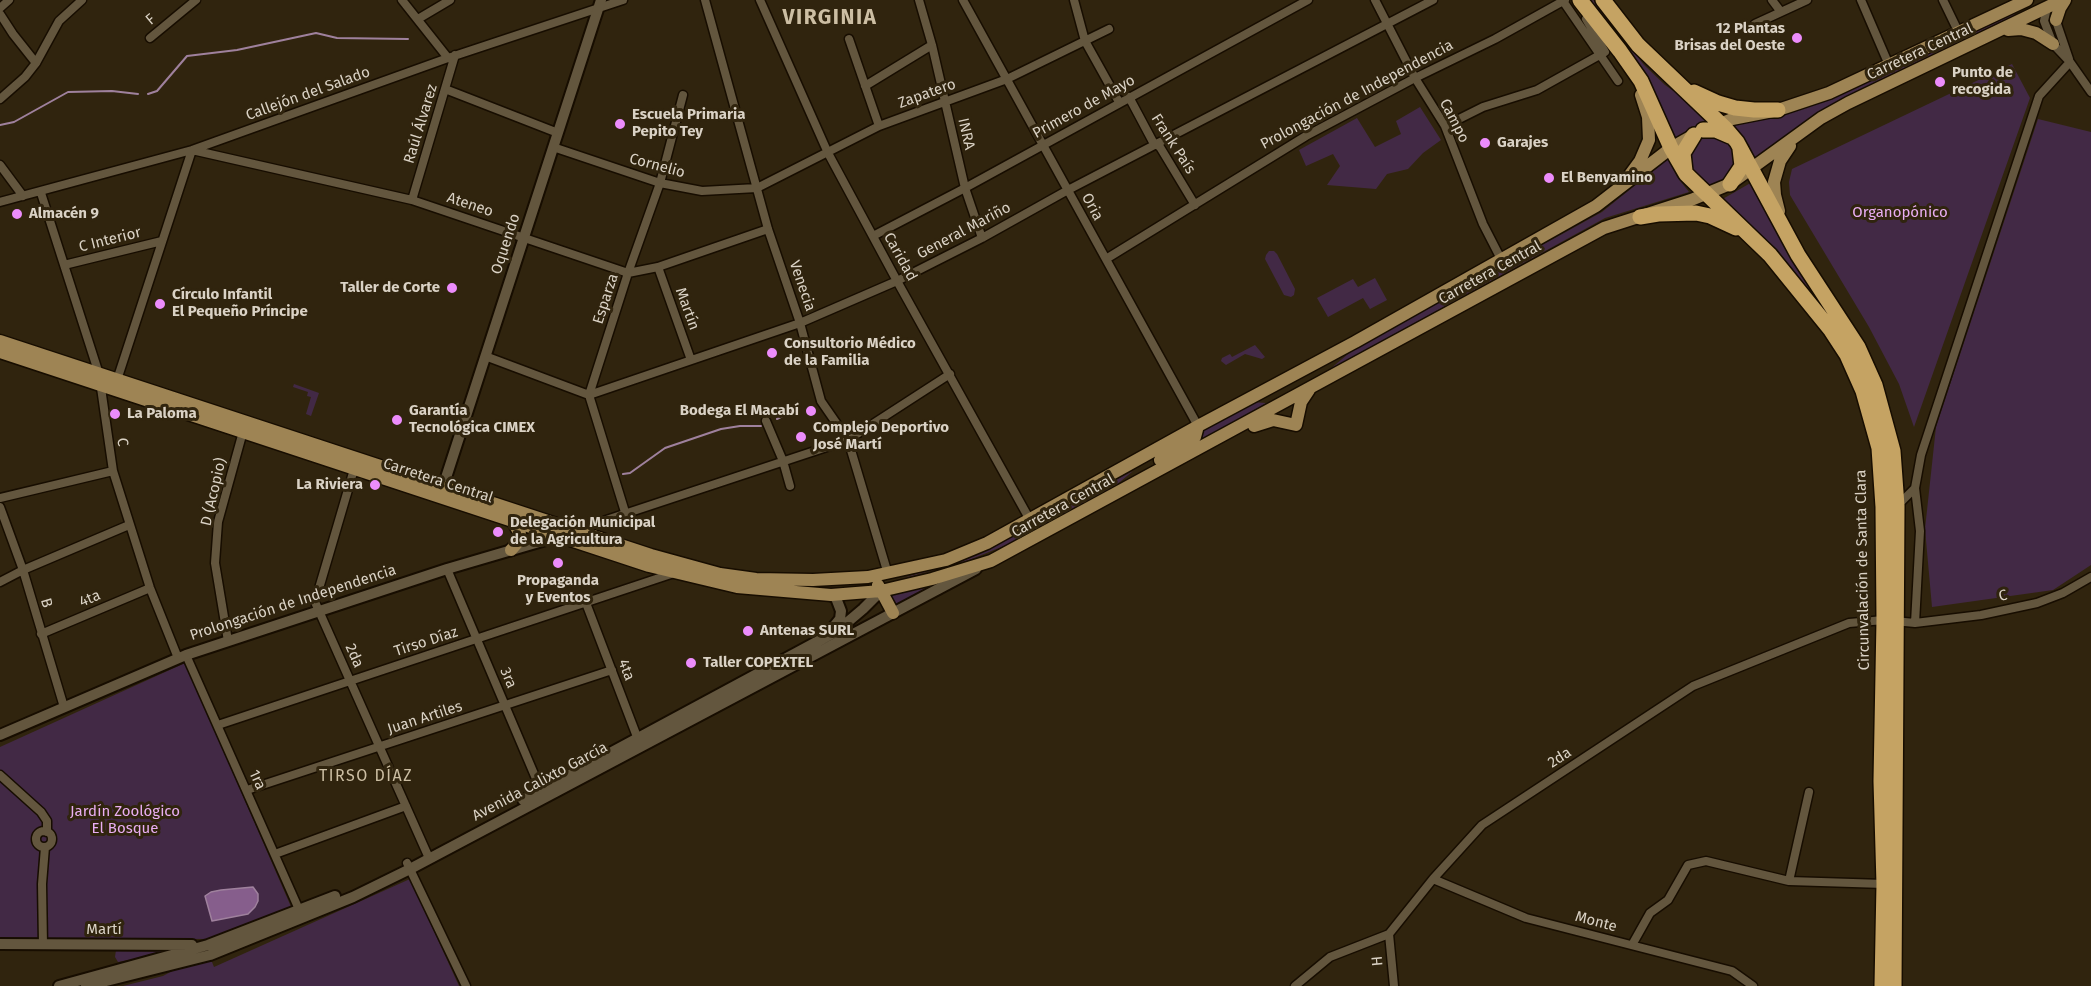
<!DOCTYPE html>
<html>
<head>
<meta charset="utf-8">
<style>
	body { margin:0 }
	canvas { display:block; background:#30240e }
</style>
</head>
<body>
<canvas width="2091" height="986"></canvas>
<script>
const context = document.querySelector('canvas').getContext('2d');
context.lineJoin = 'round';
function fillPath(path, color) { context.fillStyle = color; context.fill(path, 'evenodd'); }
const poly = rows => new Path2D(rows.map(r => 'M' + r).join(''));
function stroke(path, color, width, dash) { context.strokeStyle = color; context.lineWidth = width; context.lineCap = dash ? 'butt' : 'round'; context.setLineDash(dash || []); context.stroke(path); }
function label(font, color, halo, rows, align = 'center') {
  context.font = font + ' "Fira Sans",sans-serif'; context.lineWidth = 6; context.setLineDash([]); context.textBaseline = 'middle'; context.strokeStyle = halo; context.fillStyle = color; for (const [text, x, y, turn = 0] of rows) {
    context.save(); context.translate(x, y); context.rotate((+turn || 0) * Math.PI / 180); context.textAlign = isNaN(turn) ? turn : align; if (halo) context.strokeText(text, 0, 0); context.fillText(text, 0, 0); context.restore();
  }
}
const green = poly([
	[1593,0,1644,65,1665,85,1712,118,1675,140,1659,104,1643,74,1590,1],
	[2012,12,2016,16,1831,106,1797,128,1757,162,1749,145,1732,126,1773,117],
	[2012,64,2030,98,1914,427,1899,384,1869,327,1790,195,1789,182,1792,169],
	[1420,107,1441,140,1423,153,1408,169,1387,174,1376,189,1327,185,1340,166,1333,154,1306,166,1299,150,1357,118,1375,147,1401,134,1396,121],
	[2038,119,2091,132,2091,565,2053,590,1932,607,1925,529,1936,427],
	[1701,135,1725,136,1738,156,1733,174,1718,184,1712,185,1700,182,1686,161],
	[1668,159,1677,177,1689,192,1605,218,1329,370,1354,349,1602,212],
	[1754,181,1782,243,1838,325,1847,344,1777,249,1721,200],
	[1269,251,1274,251,1277,254,1295,289,1294,295,1291,297,1284,295,1265,259,1266,255],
	[1375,278,1387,300,1370,309,1363,298,1328,317,1317,298,1353,279,1358,287],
	[1255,345,1265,357,1262,359,1245,354,1226,365,1221,361,1222,358,1230,354,1232,357],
	[294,384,319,393,311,416,306,414,311,397,307,396,308,392,293,387],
	[1252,402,1266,403,1191,446,1204,429],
	[1133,471,1109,491,1026,537,969,560,901,579,980,552],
	[942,583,894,608,888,595],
	[185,663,292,909,212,939,0,938,0,747],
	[410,879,459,986,123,986,163,976,178,968,208,961,212,962,214,967],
	[116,950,161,951,161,954,118,962,115,957]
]);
const water = poly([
	[253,887,258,894,258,901,255,907,248,914,212,921,205,896,211,892,221,890,253,887]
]);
const stream = poly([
	[148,94,157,91,187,56,237,50,316,33,337,38,408,39],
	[0,125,14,122,68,92,112,91,138,94],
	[777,419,792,411],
	[623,474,630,473,665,448,721,429,740,426,761,426]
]);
const street = poly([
	[402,0,448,58],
	[705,0,768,229,800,323,821,401,848,440,888,574],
	[760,0,828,153,897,281,1030,520],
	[919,0,932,45,965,188,982,238],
	[963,0,1198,426],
	[1074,0,1085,41,1119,102],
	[1375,0,1415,78,1445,126,1483,224,1501,259],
	[1772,0,1781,12],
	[1861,0,1889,65],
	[1943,0,1958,31],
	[1563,1,1618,81],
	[0,8,9,0],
	[2047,8,2044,21,2053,44,2070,62,2091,92],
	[0,14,13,34,36,63],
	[2055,18,2069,59],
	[418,19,450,0],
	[1755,24,1807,0],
	[150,38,196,0],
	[849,39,879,126],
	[865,86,932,45],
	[445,89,558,133],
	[1129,97,1153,142,1160,147,1195,205],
	[0,99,25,77,36,63,59,21,82,0],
	[1445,126,1483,107,1537,90,1605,52,1586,19],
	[553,147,660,183,702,191,757,188,879,126,1007,79,1109,29],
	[0,165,23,196],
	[41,193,99,374,113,471,150,588,178,658],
	[412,200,455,55],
	[0,202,192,150,448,58,623,0],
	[873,236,965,188,1308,0],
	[1106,259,1306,136,1415,78,1495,39,1565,0],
	[64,265,162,241],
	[658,267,691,360],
	[485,356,589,395,800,323,897,281,982,238,1068,190,1433,0],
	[116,383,192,150,412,200,628,273,658,267,768,229],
	[766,421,783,461,790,486],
	[355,466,315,602,429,858],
	[1915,488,1920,531,1915,623],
	[0,498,113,471],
	[1897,506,1915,488,1921,455,2039,96,2070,62],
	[0,507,23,570,64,707],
	[625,512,589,395,628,273,660,183,683,95],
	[573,531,848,440,950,374],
	[447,569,543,795],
	[0,582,23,570,129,525],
	[586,603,639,742],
	[41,634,150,588],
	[228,641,215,563,218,522,244,428],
	[186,655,301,914],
	[218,725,674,573],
	[0,775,41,812,47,821,47,832],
	[247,790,612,670],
	'36 839a8 8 0 1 1 16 0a8 8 0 1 1-16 0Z',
	[275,854,406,806],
	[407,863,466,986],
	[1433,879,1526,918,1732,971,1753,986],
	[1789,881,1809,792],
	[1389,934,1394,986],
	[43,945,42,884,45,847],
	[1632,945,1650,913,1668,900,1688,865,1706,861,1789,881,1884,884],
	[1295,986,1330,957,1389,934,1433,879,1482,825,1693,686,1849,623,1884,620,1915,623,1981,615,2037,603,2063,593,2091,577]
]);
const secondary = poly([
	[441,493,601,0],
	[831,630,840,619,841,611,836,598,831,595],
	[0,735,186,655,447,569,556,537],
	[523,800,837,631,863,609,881,591],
	[0,944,192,945],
	[59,986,208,945,335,896],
	[86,986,210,955,353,897,410,869,976,569]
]);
const primary = poly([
	[2056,20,2060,8,2065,0],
	[2008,30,2021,29,2036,33,2053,44],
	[1713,127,1732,119,1778,110,1829,93,2027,0],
	[1629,176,1640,161,1649,140,1648,117,1641,95],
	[1779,211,1775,195,1774,182,1780,161,1790,146],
	[0,341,651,555,720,574,756,579,813,580,868,577,946,560,987,543,1198,426,1355,342,1596,206,1671,148,1694,135],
	[0,352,649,566,737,587,831,595,881,591,932,579,991,561,1604,228,1691,200,1730,184,1821,118,1848,103,2062,0],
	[1254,426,1273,420,1296,425,1301,402,1309,390],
	[1160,460,1190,443,1195,437,1198,426],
	[511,550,518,542,520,534,512,520],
	[878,585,893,613]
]);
const highway = poly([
	[1580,0,1620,51,1641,81,1671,148,1686,174,1770,255,1830,329,1847,355,1863,391,1879,448,1883,507,1884,620,1881,781,1884,884,1882,986],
	[1603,0,1638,45,1726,129,1737,142,1798,255,1858,347,1875,385,1893,451,1897,506,1894,986],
	[1694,92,1718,103,1735,108,1754,110,1778,110],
	[1703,130,1716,130,1730,136],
	[1685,171,1683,153,1694,135],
	[1730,184,1742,166,1740,149],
	[1640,217,1658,214,1696,213,1710,216,1736,228]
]);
const markers = [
	[1797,38,6,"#ec8cfb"],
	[1940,82,6,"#ec8cfb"],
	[620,124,6,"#ec8cfb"],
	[1485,143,6,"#ec8cfb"],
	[1549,178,6,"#ec8cfb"],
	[17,214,6,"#ec8cfb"],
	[452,288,6,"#ec8cfb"],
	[160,304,6,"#ec8cfb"],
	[772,353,6,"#ec8cfb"],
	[811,411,6,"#ec8cfb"],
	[115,414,6,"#ec8cfb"],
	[397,420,6,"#ec8cfb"],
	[801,437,6,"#ec8cfb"],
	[375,485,6,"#ec8cfb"],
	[498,532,6,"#ec8cfb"],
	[558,563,6,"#ec8cfb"],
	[748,631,6,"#ec8cfb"],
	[691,663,6,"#ec8cfb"]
];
const streetNames = [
	["F",151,20,-40],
	["Carretera Central",1920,52,-25],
	["Callejón del Salado",308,94,-20],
	["Zapatero",927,94,-20],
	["Prolongación de Independencia",1357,95,-28],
	["Primero de Mayo",1084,107,-29],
	["Campo",1454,121,63],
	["Raúl Álvarez",421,124,-73],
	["INRA",966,134,77],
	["Frank País",1173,144,57],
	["Cornelio",657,166,15],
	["Ateneo",470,205,18],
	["Oria",1092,207,61],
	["General Mariño",964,231,-28],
	["C Interior",110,240,-14],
	["Oquendo",506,244,-72],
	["Caridad",900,257,61],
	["Carretera Central",1490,273,-29],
	["Venecia",802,286,71],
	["Esparza",606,299,-72],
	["Martín",687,309,70],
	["C",122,442,82],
	["Carretera Central",438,481,18],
	["D (Acopio)",214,492,-77],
	["Carretera Central",1063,506,-29],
	["Circunvalación de Santa Clara",1863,570,-91],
	["C",2003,596,-12],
	["4ta",90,599,-23],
	["B",46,603,74],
	["Prolongación de Independencia",293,603,-18],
	["Tirso Díaz",426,642,-18],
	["2da",354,656,66],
	["4ta",626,670,69],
	["3ra",508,678,67],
	["Juan Artiles",425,718,-18],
	["2da",1560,758,-33],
	["1ra",257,780,66],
	["Avenida Calixto García",540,782,-28],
	["Monte",1596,922,15],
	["Martí",104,930],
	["H",1378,961,-95]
];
const poiNames = [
	["12 Plantas",1785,29,"right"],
	["Brisas del Oeste",1785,46,"right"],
	["Punto de",1952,73],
	["recogida",1952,90],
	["Escuela Primaria",632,115],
	["Pepito Tey",632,132],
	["Garajes",1497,143],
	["El Benyamino",1561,178],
	["Almacén 9",29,214],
	["Taller de Corte",440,288,"right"],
	["Círculo Infantil",172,295],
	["El Pequeño Príncipe",172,312],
	["Consultorio Médico",784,344],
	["de la Familia",784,361],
	["Garantía",409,411],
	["Tecnológica CIMEX",409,428],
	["Bodega El Macabí",799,411,"right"],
	["La Paloma",127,414],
	["Complejo Deportivo",813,428],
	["José Martí",813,445],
	["La Riviera",363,485,"right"],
	["Delegación Municipal",510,523],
	["de la Agricultura",510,540],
	["Propaganda",558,581,"center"],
	["y Eventos",558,598,"center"],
	["Antenas SURL",760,631],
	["Taller COPEXTEL",703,663]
];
const parkNames = [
	["Organopónico",1900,213],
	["Jardín Zoológico",125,812],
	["El Bosque",125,829]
];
const neighbourhoodNames = [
	["TIRSO DÍAZ",366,777]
];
const districtNames = [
	["VIRGINIA",830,18]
];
fillPath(green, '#422945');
fillPath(water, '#865e8c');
stroke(water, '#9f819d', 1.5);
stroke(stream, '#9f819d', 2);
stroke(street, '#170d00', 11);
stroke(secondary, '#170d00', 14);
stroke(primary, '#170d00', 15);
stroke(highway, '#170d00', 18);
stroke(street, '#63563e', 8);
stroke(secondary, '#63563e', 10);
stroke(primary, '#9e8454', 12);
stroke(highway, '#c5a363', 15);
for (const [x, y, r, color] of markers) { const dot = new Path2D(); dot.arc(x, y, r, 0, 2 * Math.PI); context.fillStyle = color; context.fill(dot); stroke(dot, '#30240e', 2); }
label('15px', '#dad2c5', '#30240e', streetNames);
label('bold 15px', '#dad2c5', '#30240e', poiNames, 'left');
label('15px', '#e9aef2', '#30240e', parkNames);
context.letterSpacing = '1.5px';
label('16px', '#ccbea3', '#30240e', neighbourhoodNames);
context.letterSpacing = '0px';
context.letterSpacing = '1.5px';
label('bold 21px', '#ccbea3', '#30240e', districtNames);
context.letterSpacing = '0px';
</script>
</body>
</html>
